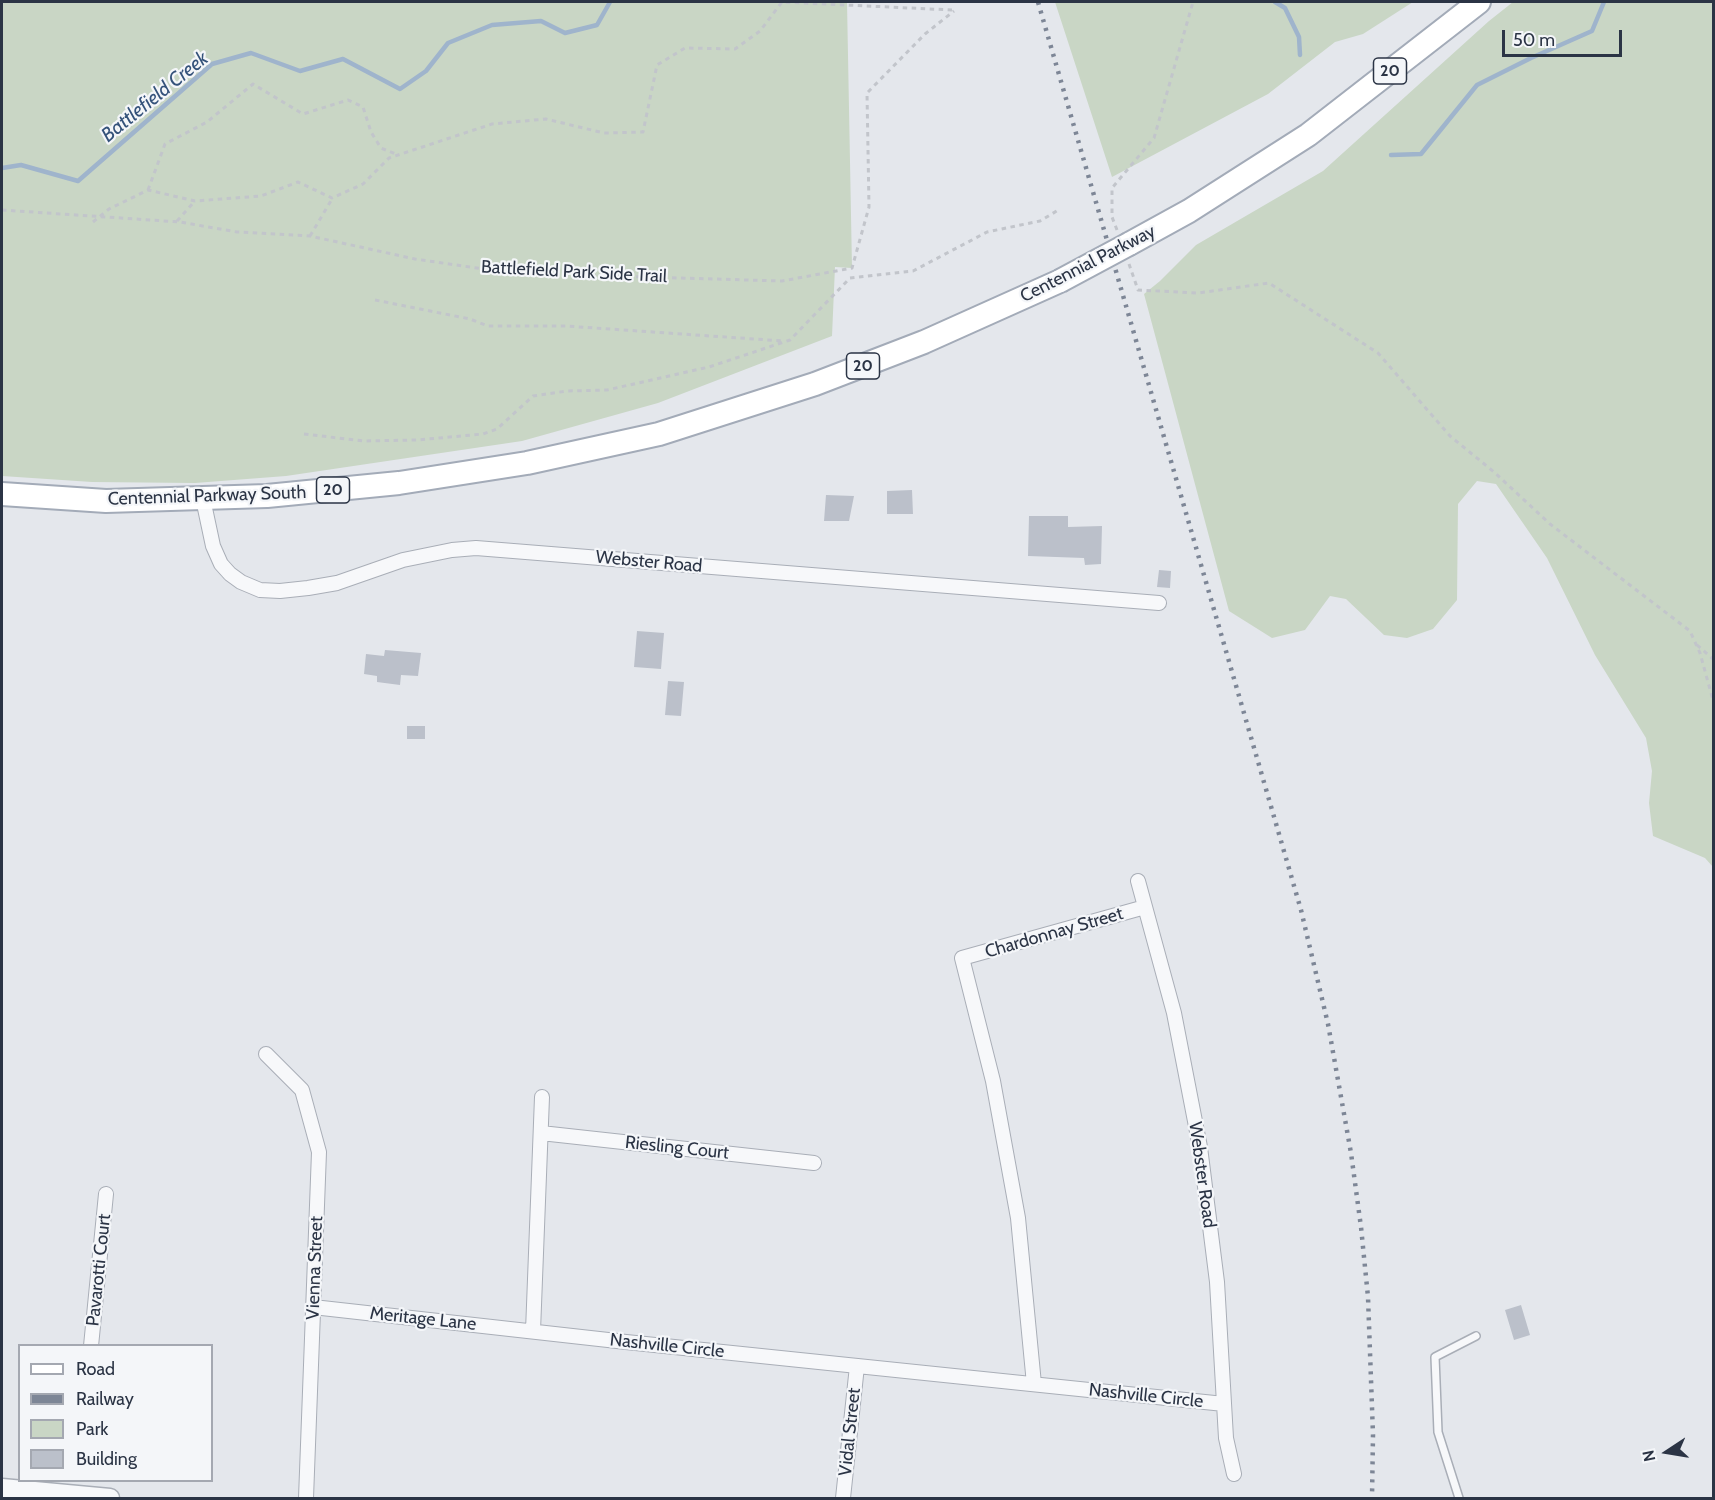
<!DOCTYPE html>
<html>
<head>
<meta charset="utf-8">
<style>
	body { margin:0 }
	#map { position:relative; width:1715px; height:1500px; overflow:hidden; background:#e4e7ec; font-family:Cabin,sans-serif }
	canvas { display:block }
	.frame { position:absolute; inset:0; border:3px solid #2b3445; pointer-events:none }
	.legend { position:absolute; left:18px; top:1344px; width:195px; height:138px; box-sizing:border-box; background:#f4f6f9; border:2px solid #a4a8b1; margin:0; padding:8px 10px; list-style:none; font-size:18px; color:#2b3445 }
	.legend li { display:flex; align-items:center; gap:12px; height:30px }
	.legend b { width:30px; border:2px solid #a4a8b1 }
	.north { position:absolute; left:1637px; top:1422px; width:60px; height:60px; -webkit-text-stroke:4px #f4f6f9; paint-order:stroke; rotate:258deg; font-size:16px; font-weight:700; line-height:24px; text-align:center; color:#2b3445 }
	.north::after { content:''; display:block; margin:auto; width:21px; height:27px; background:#2b3445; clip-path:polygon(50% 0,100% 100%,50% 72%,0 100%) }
	.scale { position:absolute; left:1502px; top:30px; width:120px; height:27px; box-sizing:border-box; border:3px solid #2b3445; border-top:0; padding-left:8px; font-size:18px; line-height:21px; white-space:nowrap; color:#2b3445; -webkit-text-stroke:4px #f4f6f9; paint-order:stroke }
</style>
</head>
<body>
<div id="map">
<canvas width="1715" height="1500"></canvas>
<div class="frame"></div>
<ul class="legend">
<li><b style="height:8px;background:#fff"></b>Road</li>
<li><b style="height:8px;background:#7d8696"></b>Railway</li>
<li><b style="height:16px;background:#c9d6c5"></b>Park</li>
<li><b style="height:16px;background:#bbc0ca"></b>Building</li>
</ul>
<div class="north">N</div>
<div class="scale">50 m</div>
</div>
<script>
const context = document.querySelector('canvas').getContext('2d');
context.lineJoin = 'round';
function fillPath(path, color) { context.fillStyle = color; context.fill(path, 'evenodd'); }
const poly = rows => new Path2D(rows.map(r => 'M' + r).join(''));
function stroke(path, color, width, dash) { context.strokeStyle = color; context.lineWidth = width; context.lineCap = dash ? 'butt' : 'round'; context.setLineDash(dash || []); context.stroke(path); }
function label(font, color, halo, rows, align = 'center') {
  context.font = font + ' Cabin,sans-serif'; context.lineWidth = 4.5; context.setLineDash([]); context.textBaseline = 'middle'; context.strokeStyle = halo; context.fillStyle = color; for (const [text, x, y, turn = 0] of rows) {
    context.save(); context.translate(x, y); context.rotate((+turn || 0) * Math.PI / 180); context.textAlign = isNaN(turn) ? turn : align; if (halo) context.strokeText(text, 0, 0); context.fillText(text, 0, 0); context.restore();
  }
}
const green = poly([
	[2,2,847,2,852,268,835,267,832,336,658,403,522,441,286,476,195,483,92,482,2,476],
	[1055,2,1413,2,1363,34,1335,42,1268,94,1112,177],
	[1513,2,1713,2,1713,867,1705,858,1653,836,1649,803,1652,771,1646,738,1595,655,1547,558,1496,484,1477,481,1458,504,1457,600,1433,629,1407,638,1384,635,1346,599,1330,596,1305,630,1272,638,1229,611,1144,294,1160,281,1196,245,1323,171,1489,21]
]);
const stream = poly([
	[1275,2,1285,8,1299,37,1300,55],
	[1391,155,1421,154,1477,85,1531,58,1592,31,1604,2],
	[2,168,21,165,78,181,212,64,251,53,300,71,343,59,400,89,426,71,448,43,492,25,541,21,565,33,597,25,610,2]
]);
const building = poly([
	[912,490,913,514,887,514,887,491],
	[826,495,854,496,849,521,824,521],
	[1029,516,1068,516,1068,527,1102,526,1101,564,1085,565,1084,558,1028,556],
	[1159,570,1171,571,1170,588,1157,587],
	[637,631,664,633,661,669,634,667],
	[385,650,421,653,418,676,401,675,400,685,377,682,377,676,364,674,366,654,384,656],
	[668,681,684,682,681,716,665,715],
	[407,726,425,726,425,739,407,739],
	[1521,1305,1530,1335,1514,1340,1505,1310]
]);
const path = poly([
	[148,190,165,144,207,122,253,84,303,114,348,100,363,107,371,132,381,148,398,155],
	[2,210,180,222,237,232,310,236,415,259,511,273,782,281,852,268,869,207,867,93,925,34,954,11],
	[177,221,195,201],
	[93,222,109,209,148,190,195,201,261,196,298,182,332,198,363,184,389,158,492,124,546,119,604,133,643,132,657,65,685,48,735,49,760,31,782,2,952,10],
	[1117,230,1112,217,1112,188,1154,138,1193,2],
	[310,236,332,199],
	[1129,264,1138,290,1198,293,1269,283,1378,353,1450,436,1494,472,1550,524,1690,631,1700,653,1714,704],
	[375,300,470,319,488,326,566,326,783,341],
	[304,434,364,441,417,440,483,434,497,429,533,396,567,391,607,390,709,367,790,340,850,278,913,271,987,232,1040,221,1060,209],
	[1697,645,1714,660]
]);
const service = poly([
	[1459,1498,1438,1432,1435,1357,1476,1336]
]);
const minor = poly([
	[203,499,213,546,221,564,230,574,241,582,260,590,280,591,308,588,337,583,403,560,452,550,476,548,1159,603],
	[1138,881,1174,1013,1200,1147,1217,1282,1226,1438,1234,1474],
	[266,1054,302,1090,319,1152,306,1498],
	[541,1133,814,1163],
	[313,1307,626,1342,1224,1404],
	[533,1331,542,1097],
	[91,1346,106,1194],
	[1034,1384,1018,1218,993,1081,962,958,1145,907],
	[843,1498,857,1366]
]);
const tertiary = poly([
	[2,1488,110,1498]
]);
const primary = poly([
	[1129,244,1189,211,1308,135,1479,2],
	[2,494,106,501,267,496,399,483,527,463,659,434,815,384,924,342,1060,281]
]);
const rail = poly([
	[1038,2,1301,910,1328,1024,1351,1153,1361,1227,1368,1297,1373,1435,1372,1498]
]);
const primaryBridge = poly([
	[1060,281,1129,244]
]);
const shields = [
	[1390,71,33],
	[863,366,33],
	[333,490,33]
];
const shieldNames = [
	["20",1390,71],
	["20",863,366],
	["20",333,490]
];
const streetNames = [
	["Centennial Parkway",1088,264,-27],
	["Battlefield Park Side Trail",574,272,3],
	["Centennial Parkway South",207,496,-2],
	["Webster Road",649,562,5],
	["Chardonnay Street",1054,933,-16],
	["Riesling Court",677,1148,6],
	["Webster Road",1202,1175,82],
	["Vienna Street",315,1268,-88],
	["Pavarotti Court",99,1270,-84],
	["Meritage Lane",423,1319,6],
	["Nashville Circle",667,1346,6],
	["Nashville Circle",1146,1396,6],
	["Vidal Street",850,1432,-84]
];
const waterNames = [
	["Battlefield Creek",155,97,-39]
];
fillPath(green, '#c9d6c5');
stroke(stream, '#9fb4cc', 4.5);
fillPath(building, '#bbc0ca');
stroke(service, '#a9aeb7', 10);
stroke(minor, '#a9aeb7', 16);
stroke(tertiary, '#a9aeb7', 21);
stroke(primary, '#a3abb8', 26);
stroke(path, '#c2c5cb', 3, [4.5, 4.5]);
stroke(service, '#f7f8fa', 7);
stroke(minor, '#f7f8fa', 14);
stroke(tertiary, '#f7f8fa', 18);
stroke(primary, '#fff', 22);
stroke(rail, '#7d8696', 4.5, [3, 6]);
stroke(primaryBridge, '#a3abb8', 26, []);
stroke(primaryBridge, '#fff', 22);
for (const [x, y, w] of shields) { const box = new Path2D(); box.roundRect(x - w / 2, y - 13, w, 26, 4.5); context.fillStyle = '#f4f6f9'; context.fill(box); stroke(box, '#2b3445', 1.5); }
label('bold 16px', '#2b3445', null, shieldNames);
label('18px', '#2b3445', '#f4f6f9', streetNames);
label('italic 20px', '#34527a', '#f4f6f9', waterNames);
</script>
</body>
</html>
